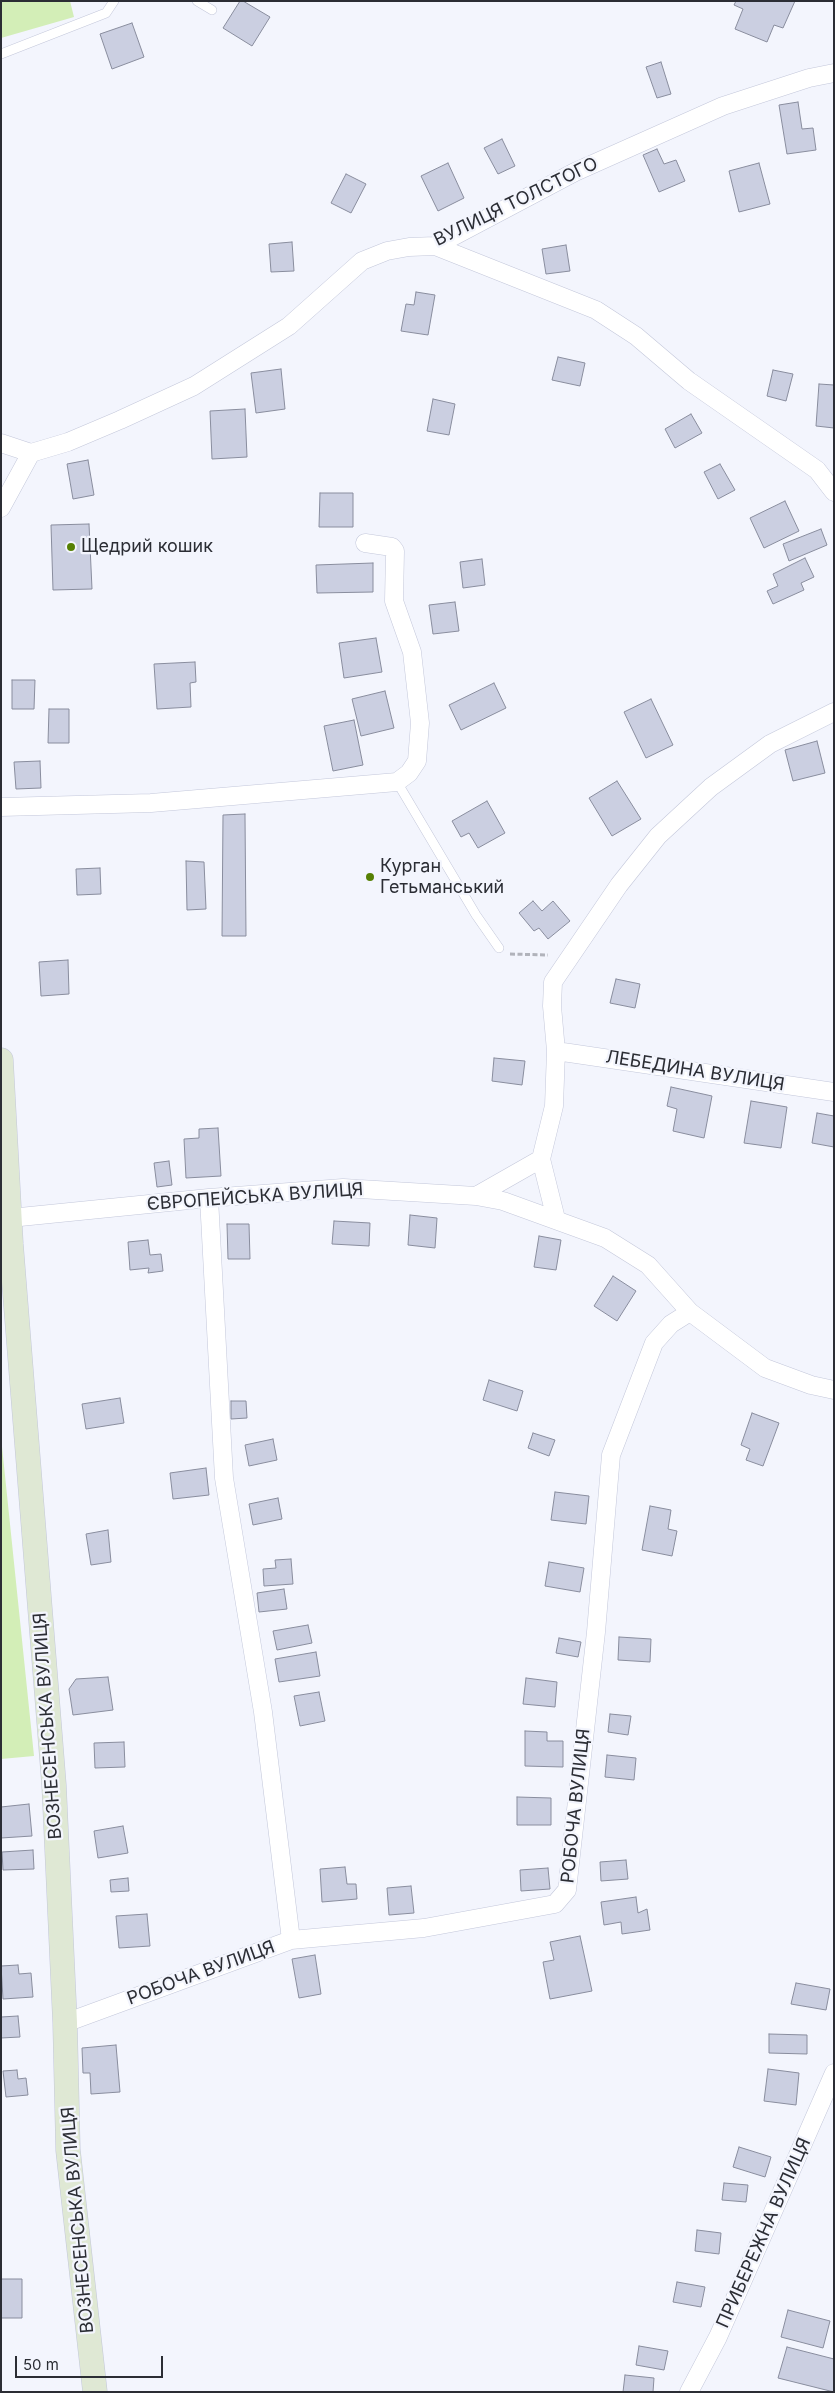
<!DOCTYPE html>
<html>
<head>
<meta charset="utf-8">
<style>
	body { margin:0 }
	#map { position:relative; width:835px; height:2393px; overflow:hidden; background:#f3f5fd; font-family:Inter,sans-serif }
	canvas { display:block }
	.frame { position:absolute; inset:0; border:2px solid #2b2d34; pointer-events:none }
	.scale { position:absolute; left:15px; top:2356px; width:148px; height:22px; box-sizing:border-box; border:2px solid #2b2d34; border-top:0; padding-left:6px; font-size:15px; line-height:18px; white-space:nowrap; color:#2b2d34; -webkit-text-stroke:4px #f3f5fd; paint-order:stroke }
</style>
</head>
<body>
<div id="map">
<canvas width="835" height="2393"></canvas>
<div class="frame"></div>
<div class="scale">50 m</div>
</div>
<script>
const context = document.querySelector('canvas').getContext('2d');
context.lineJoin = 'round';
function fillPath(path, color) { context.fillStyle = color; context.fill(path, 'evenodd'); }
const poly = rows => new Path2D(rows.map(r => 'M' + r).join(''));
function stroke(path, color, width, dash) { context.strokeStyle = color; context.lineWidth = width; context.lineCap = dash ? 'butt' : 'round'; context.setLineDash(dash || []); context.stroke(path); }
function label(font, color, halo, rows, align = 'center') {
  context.font = font + ' Inter,sans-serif'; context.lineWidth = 4.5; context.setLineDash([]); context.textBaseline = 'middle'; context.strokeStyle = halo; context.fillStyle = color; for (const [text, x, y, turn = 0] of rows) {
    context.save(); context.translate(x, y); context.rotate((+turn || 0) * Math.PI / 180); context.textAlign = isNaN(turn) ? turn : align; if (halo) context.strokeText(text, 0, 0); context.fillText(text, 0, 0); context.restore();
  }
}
const green = poly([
	[1,1,70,1,74,17,1,38],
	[1,1437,34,1756,1,1759]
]);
const building = poly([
	[240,1,243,1,270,17,252,46,223,28,240,1],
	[736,1,795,1,783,28,774,25,767,42,735,29,743,9,734,5,736,1],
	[132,23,144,57,112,69,100,34,132,23],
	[661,62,671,94,657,98,646,67,661,62],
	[798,102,802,129,813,128,816,150,787,154,779,105,798,102],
	[502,139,515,166,498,174,484,148,502,139],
	[657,149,664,164,676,160,685,181,659,192,643,155,657,149],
	[448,163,464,198,438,211,421,176,448,163],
	[759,163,770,204,739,212,729,171,759,163],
	[346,174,366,184,351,213,331,203,346,174],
	[292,242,294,271,271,272,269,244,292,242],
	[566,245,570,271,546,274,542,249,566,245],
	[416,292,435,295,428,335,401,331,406,304,414,305,416,292],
	[558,357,585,363,580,386,552,380,558,357],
	[281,369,285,409,256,413,251,373,281,369],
	[773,370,793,374,786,401,767,396,773,370],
	[819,384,834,385,834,428,816,426,819,384],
	[433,399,455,404,449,435,427,431,433,399],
	[245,409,247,457,212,459,210,411,245,409],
	[691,414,702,433,675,448,665,429,691,414],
	[88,460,94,495,73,499,67,464,88,460],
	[720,464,735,490,718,499,704,472,720,464],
	[320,493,353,493,353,527,319,527,320,493],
	[785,501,799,531,764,548,750,518,785,501],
	[89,524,92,589,53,590,51,525,89,524],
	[821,529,827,545,789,561,783,544,821,529],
	[805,558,814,577,801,583,804,590,773,604,767,591,778,586,773,574,805,558],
	[482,559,485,585,463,588,460,562,482,559],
	[373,563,373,592,317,593,316,565,373,563],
	[455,602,459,631,433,634,429,605,455,602],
	[376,638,382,672,344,678,339,643,376,638],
	[195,662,196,682,190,683,191,707,157,709,154,664,195,662],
	[12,680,35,680,34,709,12,709,12,680],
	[494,683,506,708,461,730,449,705,494,683],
	[385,691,394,728,361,736,352,699,385,691],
	[651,699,673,745,646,758,624,712,651,699],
	[49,709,69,709,69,743,48,743,49,709],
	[354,720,363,765,333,771,324,726,354,720],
	[817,741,825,773,793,781,785,750,817,741],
	[40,761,41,788,16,789,14,762,40,761],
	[617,781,641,819,612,836,589,798,617,781],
	[487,801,505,833,478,848,469,833,461,837,452,821,487,801],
	[245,814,246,936,222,936,223,815,245,814],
	[186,861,204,862,206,909,187,910,186,861],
	[100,868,101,894,77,895,76,869,100,868],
	[533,901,542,911,553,901,570,921,548,939,539,928,534,931,519,913,533,901],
	[68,960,69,994,41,996,39,962,68,960],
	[616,979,640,984,635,1008,610,1003,616,979],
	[494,1058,525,1061,522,1085,492,1081,494,1058],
	[671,1087,712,1096,704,1138,673,1131,677,1109,667,1106,671,1087],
	[751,1101,787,1107,781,1148,744,1143,751,1101],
	[817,1113,834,1116,834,1147,812,1143,817,1113],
	[218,1128,221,1176,186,1178,184,1139,199,1138,199,1129,218,1128],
	[169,1161,172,1185,157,1187,154,1163,169,1161],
	[410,1215,437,1218,435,1248,408,1245,410,1215],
	[334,1221,370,1223,369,1246,332,1244,334,1221],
	[227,1224,249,1224,250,1259,228,1259,227,1224],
	[539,1236,561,1240,556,1270,534,1267,539,1236],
	[148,1240,150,1255,161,1254,163,1271,148,1273,149,1268,130,1270,128,1242,148,1240],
	[613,1276,636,1291,617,1321,594,1306,613,1276],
	[489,1380,523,1391,517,1411,483,1400,489,1380],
	[120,1398,124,1423,86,1429,82,1404,120,1398],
	[231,1401,246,1401,247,1418,231,1419,231,1401],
	[752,1413,779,1423,763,1466,746,1460,750,1449,741,1445,752,1413],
	[533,1433,555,1440,549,1456,528,1448,533,1433],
	[273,1439,277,1460,249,1466,245,1445,273,1439],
	[206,1468,209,1495,173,1499,170,1473,206,1468],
	[555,1492,589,1496,586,1524,551,1520,555,1492],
	[278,1498,282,1519,253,1525,249,1504,278,1498],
	[650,1506,671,1510,668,1529,677,1531,672,1556,642,1550,650,1506],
	[108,1530,111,1562,91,1565,86,1534,108,1530],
	[291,1559,293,1584,264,1586,263,1569,276,1568,275,1560,291,1559],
	[549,1562,584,1568,580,1592,545,1586,549,1562],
	[284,1589,287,1609,259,1612,257,1593,284,1589],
	[308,1625,312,1643,277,1650,273,1631,308,1625],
	[619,1637,651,1639,650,1662,618,1660,619,1637],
	[559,1638,581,1642,578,1657,556,1653,559,1638],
	[316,1652,320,1676,279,1682,275,1659,316,1652],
	[108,1677,113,1710,73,1715,69,1689,76,1679,108,1677],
	[526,1678,557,1682,555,1707,523,1704,526,1678],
	[319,1692,325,1721,300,1726,294,1696,319,1692],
	[610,1714,631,1716,628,1735,608,1732,610,1714],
	[525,1731,547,1732,547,1741,563,1741,563,1767,525,1766,525,1731],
	[124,1742,125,1767,95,1768,94,1743,124,1742],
	[607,1755,636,1758,634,1780,605,1777,607,1755],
	[517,1797,551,1798,551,1825,517,1825,517,1797],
	[29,1804,32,1836,1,1838,1,1807,29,1804],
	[123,1826,128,1853,98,1858,94,1831,123,1826],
	[33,1850,34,1869,3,1870,2,1852,33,1850],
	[626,1860,628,1879,601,1881,600,1862,626,1860],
	[345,1867,347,1884,356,1884,357,1899,322,1902,320,1869,345,1867],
	[548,1868,550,1889,521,1891,520,1870,548,1868],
	[128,1878,129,1891,111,1892,110,1880,128,1878],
	[411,1886,414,1913,389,1915,387,1888,411,1886],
	[636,1897,638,1913,647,1909,650,1930,622,1934,621,1922,604,1925,601,1902,636,1897],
	[147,1914,150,1946,119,1948,116,1916,147,1914],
	[580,1936,592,1991,550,1999,543,1962,554,1960,550,1942,580,1936],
	[315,1955,321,1994,299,1998,292,1959,315,1955],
	[18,1965,19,1974,31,1973,33,1997,3,1999,1,1966,18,1965],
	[796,1983,830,1989,826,2010,791,2004,796,1983],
	[18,2016,20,2037,1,2038,1,2017,18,2016],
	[769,2034,807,2035,807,2054,769,2053,769,2034],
	[116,2045,120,2092,91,2094,90,2073,83,2073,82,2048,116,2045],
	[768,2069,799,2073,796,2105,764,2101,768,2069],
	[17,2070,18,2079,26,2078,28,2095,6,2097,3,2071,17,2070],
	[739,2147,771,2157,765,2177,733,2167,739,2147],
	[724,2183,748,2185,746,2202,722,2200,724,2183],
	[697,2230,721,2233,719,2254,695,2251,697,2230],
	[1,2279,22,2279,22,2318,1,2318,1,2279],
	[677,2282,705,2287,701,2307,673,2302,677,2282],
	[788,2310,830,2321,823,2348,781,2337,788,2310],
	[639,2346,668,2351,664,2370,636,2365,639,2346],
	[787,2347,834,2359,834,2392,778,2378,787,2347],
	[625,2375,654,2378,653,2392,623,2392,625,2375]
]);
const path = poly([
	[510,954,548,955]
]);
const lane = poly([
	[197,1,212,10],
	[1,54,106,13,114,1],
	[397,782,476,915,499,948]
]);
const street = poly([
	[435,246,596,310,636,336,689,381,817,470,834,492],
	[1,443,31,453,68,442,120,420,194,386,289,326,362,261,387,251,409,247,435,246,575,172,723,106,809,78,834,73],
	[1,508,31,453],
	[1,807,151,803,397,782,409,773,417,761,420,723,412,652,394,601,395,551,392,547,365,543],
	[556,1051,834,1092],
	[476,1196,541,1159],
	[209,1198,224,1478,263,1712,291,1940],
	[10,1218,209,1198,343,1188,476,1196,503,1201,605,1238,648,1265,690,1312,765,1368,811,1385,834,1390],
	[556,1219,541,1159,554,1106,556,1051,552,1006,553,982,619,885,658,836,711,787,770,744,834,712],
	[65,2023,291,1940,424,1928,555,1904,567,1890,596,1632,611,1455,654,1343,671,1324,690,1312],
	[689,2392,718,2337,834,2073]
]);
const secondary = poly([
	[1,1060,11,1244,54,1785,65,2023,68,2150,95,2392]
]);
const markers = [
	[71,547,5,"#568004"],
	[370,877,5,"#568004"]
];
const streetNames = [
	["ВУЛИЦЯ ТОЛСТОГО",516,202,-26],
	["ЛЕБЕДИНА ВУЛИЦЯ",695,1071,9],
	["ЄВРОПЕЙСЬКА ВУЛИЦЯ",255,1197,-4],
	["ВОЗНЕСЕНСЬКА ВУЛИЦЯ",48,1726,-94],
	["РОБОЧА ВУЛИЦЯ",576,1806,-84],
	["РОБОЧА ВУЛИЦЯ",201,1973,-20],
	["ВОЗНЕСЕНСЬКА ВУЛИЦЯ",78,2220,-95],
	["ПРИБЕРЕЖНА ВУЛИЦЯ",764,2233,-66]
];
const poiNames = [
	["Щедрий кошик",81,547],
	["Курган",380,867],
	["Гетьманський",380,888]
];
fillPath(green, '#d3eeb7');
fillPath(building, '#cbcfe1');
stroke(building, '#898d9e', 1);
stroke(lane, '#c3c7da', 10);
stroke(street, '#c3c7da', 19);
stroke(secondary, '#c3c7da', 25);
stroke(path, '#b1b3bb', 3, [5, 2.5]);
stroke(lane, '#fff', 9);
stroke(street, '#fff', 18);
stroke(secondary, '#dfe8d4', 24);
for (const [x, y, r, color] of markers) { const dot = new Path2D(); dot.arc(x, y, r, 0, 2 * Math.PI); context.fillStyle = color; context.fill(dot); stroke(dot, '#f3f5fd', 2); }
label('18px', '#2b2d34', '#f3f5fd', streetNames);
label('18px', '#2b2d34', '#f3f5fd', poiNames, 'left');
</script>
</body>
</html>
